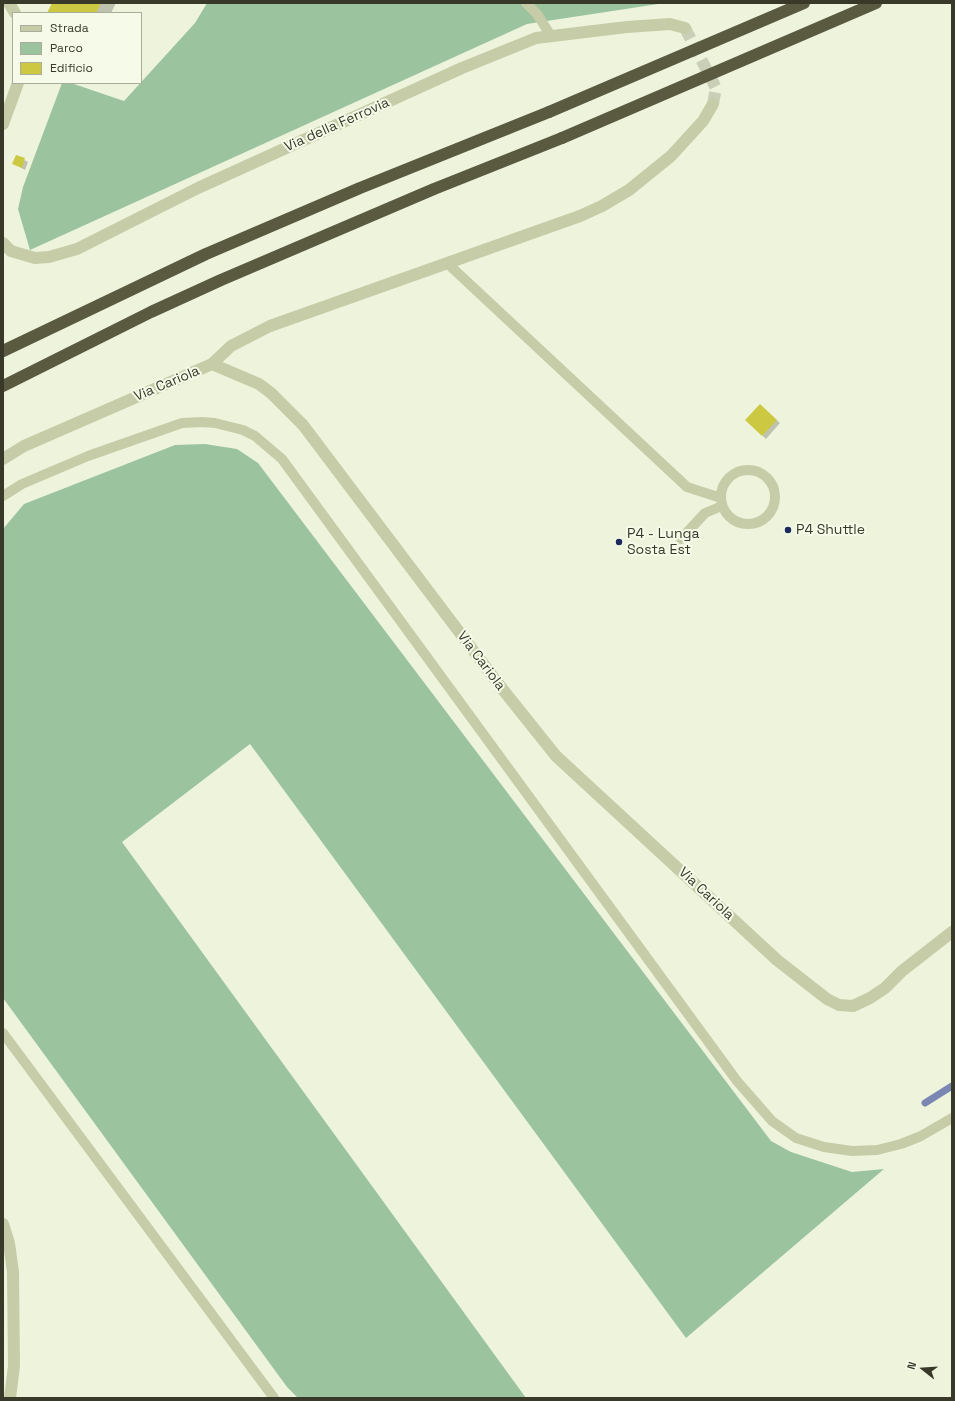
<!DOCTYPE html>
<html>
<head>
<meta charset="utf-8">
<style>
	body { margin:0 }
	#map { position:relative; width:955px; height:1401px; overflow:hidden; background:#eef4dc; font-family:"Space Grotesk",sans-serif }
	canvas { display:block }
	.frame { position:absolute; inset:0; border:4px solid #383928; pointer-events:none }
	.legend { position:absolute; left:12px; top:12px; width:130px; height:72px; box-sizing:border-box; background:#f6fbe9; border:1px solid #aaad9c; margin:0; padding:5px 7px; list-style:none; font-size:12px; color:#383928 }
	.legend li { display:flex; align-items:center; gap:8px; height:20px }
	.legend b { width:20px; border:1px solid #aaad9c }
	.north { position:absolute; left:903px; top:1349px; width:40px; height:40px; -webkit-text-stroke:3px #f6fbe9; paint-order:stroke; rotate:287deg; font-size:11px; font-weight:700; line-height:16px; text-align:center; color:#383928 }
	.north::after { content:''; display:block; margin:auto; width:14px; height:18px; background:#383928; clip-path:polygon(50% 0,100% 100%,50% 72%,0 100%) }
</style>
</head>
<body>
<div id="map">
<canvas width="955" height="1401"></canvas>
<div class="frame"></div>
<ul class="legend">
<li><b style="height:5px;background:#c6cca7"></b>Strada</li>
<li><b style="height:11px;background:#9bc49e"></b>Parco</li>
<li><b style="height:11px;background:#ccc842"></b>Edificio</li>
</ul>
<div class="north">N</div>
</div>
<script>
const context = document.querySelector('canvas').getContext('2d');
context.lineJoin = 'round';
function fillPath(path, color) { context.fillStyle = color; context.fill(path, 'evenodd'); }
const poly = rows => new Path2D(rows.map(r => 'M' + r).join(''));
function stroke(path, color, width, dash) { context.strokeStyle = color; context.lineWidth = width; context.lineCap = dash ? 'butt' : 'round'; context.setLineDash(dash || []); context.stroke(path); }
function label(font, color, halo, rows, align = 'center') {
  context.font = font + ' "Space Grotesk",sans-serif'; context.lineWidth = 4; context.setLineDash([]); context.textBaseline = 'middle'; context.strokeStyle = halo; context.fillStyle = color; for (const [text, x, y, turn = 0] of rows) {
    context.save(); context.translate(x, y); context.rotate((+turn || 0) * Math.PI / 180); context.textAlign = isNaN(turn) ? turn : align; if (halo) context.strokeText(text, 0, 0); context.fillText(text, 0, 0); context.restore();
  }
}
const green = poly([
	[207,3,665,3,527,24,30,250,18,209,23,187,62,83,71,83,124,101,195,23],
	[205,444,237,449,258,463,771,1141,791,1152,852,1172,884,1169,686,1338,250,744,122,842,526,1398,298,1398,287,1387,3,998,3,529,24,504,175,445]
]);
const shadow = poly([
	[53,3,116,3,111,13,48,13],
	[16,156,28,162,25,170,14,164],
	[760,405,780,423,766,439,746,420]
]);
const stream = poly([
	[925,1103,952,1086]
]);
const building = poly([
	[52,3,101,3,96,13,47,13],
	[16,155,25,158,22,168,12,164],
	[760,404,777,420,762,436,745,420]
]);
const streetTunnel = poly([
	[685,28,716,88,713,104]
]);
const lane = poly([
	[526,3,537,14,551,36],
	[447,263,687,487,721,498],
	'721 497a27 27 0 1 1 54 0a27 27 0 1 1-54 0Z',
	[3,496,22,484,88,456,182,423,202,422,215,423,243,430,255,436,282,459,737,1081,772,1121,796,1138,824,1147,852,1151,877,1150,901,1144,921,1136,952,1118],
	[681,539,705,513,722,506],
	[3,1033,274,1398]
]);
const street = poly([
	[9,3,15,13],
	[3,124,18,83],
	[3,243,11,251,35,258,49,257,77,249,198,188,462,68,536,38,627,27,670,24,685,28],
	[212,364,259,384,271,393,303,425,500,686,556,756,777,960,827,999,839,1005,853,1006,870,998,885,988,902,971,952,932],
	[3,459,24,446,212,364,231,346,270,326,580,216,602,206,629,190,671,156,703,121,713,104],
	[3,1224,9,1243,13,1272,14,1366,10,1398]
]);
const highway = poly([
	[3,351,206,254,360,188,549,112],
	[3,386,151,312,221,280,434,189,562,138]
]);
const highwayBridge = poly([
	[549,112,804,3],
	[562,138,876,3]
]);
const markers = [
	[788,530,4,"#1b295d"],
	[619,542,4,"#1b295d"]
];
const streetNames = [
	["Via della Ferrovia",337,125,-24],
	["Via Cariola",167,384,-23],
	["Via Cariola",481,661,53],
	["Via Cariola",706,894,43]
];
const poiNames = [
	["P4 Shuttle",796,530],
	["P4 - Lunga",627,534],
	["Sosta Est",627,550]
];
fillPath(green, '#9bc49e');
fillPath(shadow, '#0003');
stroke(stream, '#7a87b2', 7);
fillPath(building, '#ccc842');
stroke(streetTunnel, '#cacfb8', 12, [12, 6]);
stroke(lane, '#c6cca7', 10);
stroke(street, '#c6cca7', 12);
stroke(highway, '#595a3f', 12);
stroke(highwayBridge, '#595a3f', 12);
for (const [x, y, r, color] of markers) { const dot = new Path2D(); dot.arc(x, y, r, 0, 2 * Math.PI); context.fillStyle = color; context.fill(dot); stroke(dot, '#f6fbe9', 1.5); }
label('14px', '#383928', '#f6fbe9', streetNames);
label('14px', '#383928', '#f6fbe9', poiNames, 'left');
</script>
</body>
</html>
